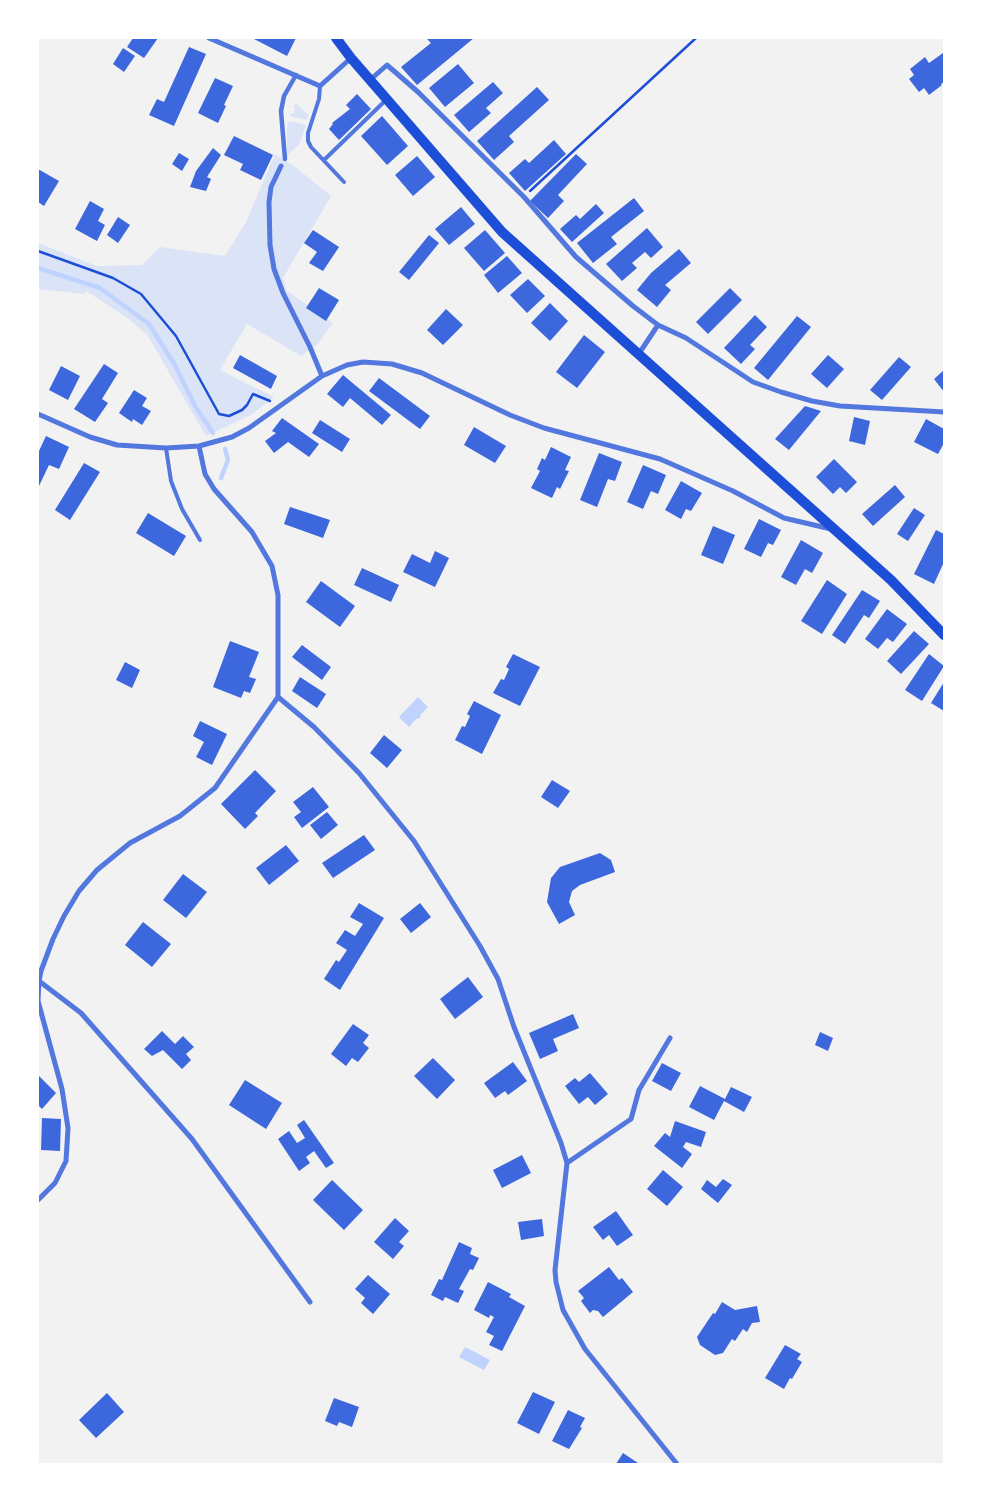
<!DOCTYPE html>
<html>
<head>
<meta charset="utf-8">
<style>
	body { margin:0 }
	#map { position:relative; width:982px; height:1502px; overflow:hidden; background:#f2f2f2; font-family:Helvetica,sans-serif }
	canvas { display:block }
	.frame { position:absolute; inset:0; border:39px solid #fff; pointer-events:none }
</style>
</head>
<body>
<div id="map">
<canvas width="982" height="1502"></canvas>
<div class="frame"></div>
</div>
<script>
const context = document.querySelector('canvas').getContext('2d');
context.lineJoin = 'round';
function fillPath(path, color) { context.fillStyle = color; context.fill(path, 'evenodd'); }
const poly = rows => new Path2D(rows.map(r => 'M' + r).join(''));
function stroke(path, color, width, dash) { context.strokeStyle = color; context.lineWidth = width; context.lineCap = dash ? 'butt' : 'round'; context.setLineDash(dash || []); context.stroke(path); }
const green = poly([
	[296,103,309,115,307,120,290,116,291,113,294,114,295,109,293,107],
	[290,121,306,125,299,145,287,155,287,130,288,122],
	[275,154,294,166,331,196,283,278,287,291,333,323,317,345,301,356,247,324,220,370,274,397,251,415,206,436,148,336,129,319,86,291,84,294,38,289,38,243,97,266,142,265,160,247,225,256,246,222]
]);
const water = poly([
	[418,697,428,707,421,714,420,718,416,719,409,727,399,717],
	[465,1347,490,1360,484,1370,459,1357]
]);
const stream = poly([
	[38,268,100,288,149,324,175,365,195,406,213,433],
	[221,478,228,460,225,449]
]);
const building = poly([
	[133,38,158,38,144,58,127,47],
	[255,38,296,38,287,56,254,39],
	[429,38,474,38,417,85,401,67,431,43,427,39],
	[189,47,206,54,174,126,149,115,157,99,164,102],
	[123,48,135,56,124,72,113,64],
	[943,53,944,82,941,84,942,85,929,95,924,88,919,92,909,79,914,75,910,69,925,57,929,63],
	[458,64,474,83,445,107,429,88],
	[215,78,233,86,224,105,226,106,218,123,198,113],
	[493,82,503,93,486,108,491,113,469,132,454,115],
	[537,87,549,100,509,136,514,142,494,160,477,141],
	[357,94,371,109,339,140,329,129,333,124,332,123,350,109,346,105],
	[382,116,408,146,387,165,361,136],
	[234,136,273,155,261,180,240,170,243,164,224,155],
	[554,140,566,154,525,191,509,173,525,159,529,163],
	[213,148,221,155,207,177,211,179,206,191,190,187,196,171],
	[179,153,189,159,182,171,172,164],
	[576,154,587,164,558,195,564,201,548,218,530,201],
	[417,156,435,177,413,196,395,175],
	[38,169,59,181,44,206,38,202],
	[634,198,644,211,611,237,617,244,593,263,577,243],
	[90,201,104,209,98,221,105,225,97,241,75,229],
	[596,204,604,213,572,242,560,229,576,215,580,219],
	[461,207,475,224,449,245,435,229],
	[118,217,130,225,118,243,107,235],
	[647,228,663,247,651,258,645,252,632,263,637,268,622,281,606,264],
	[313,230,339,247,323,271,309,263,317,252,304,243],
	[485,230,505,253,484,271,464,248],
	[429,235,439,243,409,280,399,272],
	[679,249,691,263,665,285,671,290,657,307,637,290,651,273],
	[507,256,522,273,498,293,484,275],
	[528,279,545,296,527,313,510,295],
	[319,288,339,300,326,321,306,308],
	[730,288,742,300,708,334,696,322],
	[550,303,568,321,550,341,531,323],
	[446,309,463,325,443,345,427,330],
	[755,315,767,327,750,345,755,349,741,364,724,348],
	[797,316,811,327,768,380,754,368],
	[584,335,605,352,577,388,556,372],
	[240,355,277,376,271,389,233,368],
	[828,355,844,369,827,388,811,374],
	[899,357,911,367,882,400,870,390],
	[104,364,118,373,102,399,108,403,95,422,74,409],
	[61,366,80,376,68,400,49,390],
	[944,370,944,392,934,379],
	[343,375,391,415,382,425,350,398,343,407,327,394],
	[379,378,430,416,420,429,369,391],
	[134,390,147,398,142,406,151,411,142,425,133,419,132,422,119,413],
	[805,406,821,411,789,450,775,439],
	[854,417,870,421,865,445,849,441],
	[282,418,319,444,309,457,288,442,274,453,265,441,276,433,272,431],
	[926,419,944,429,944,443,938,454,914,442],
	[320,420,350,439,342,452,312,433],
	[474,427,506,446,495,463,464,445],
	[46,436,69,447,59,469,49,465,39,486,38,485,38,453],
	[551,447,571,457,565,470,569,471,560,489,557,487,552,498,531,488,540,471,537,469,542,458,545,460],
	[599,453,622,462,615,481,608,479,597,507,580,500],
	[834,459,857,482,846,493,840,487,833,494,816,477],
	[84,463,100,472,70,520,55,510],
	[643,465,666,475,658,494,651,491,643,509,627,502],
	[681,481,702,493,691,511,686,509,681,519,665,510],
	[895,485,905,497,873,526,862,514],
	[290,507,330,520,323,538,284,524],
	[914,508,925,515,908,541,897,534],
	[148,513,186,536,174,556,136,533],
	[759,519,781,530,773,545,768,543,761,557,744,549],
	[713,526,735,535,723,564,701,555],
	[936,530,944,534,944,562,934,584,914,574],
	[801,540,823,553,812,573,805,569,796,585,781,577],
	[435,551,449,558,435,587,403,572,412,554,430,563],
	[362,568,399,585,391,602,354,585],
	[827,580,847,594,822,634,801,621],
	[321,581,355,606,340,627,306,602],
	[862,590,880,601,869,618,864,615,845,644,832,635],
	[887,609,907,624,893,642,887,638,878,649,865,639],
	[914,631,929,644,901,674,887,661],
	[230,641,259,652,249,677,256,679,250,693,244,691,241,698,213,687],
	[302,645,331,667,322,680,292,657],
	[513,654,540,667,520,706,493,693,501,679,504,680,509,669,506,667],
	[929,654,944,666,922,701,905,690],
	[125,662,140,670,132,688,116,680],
	[300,677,326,694,317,708,292,691],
	[944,682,944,711,931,703],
	[474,701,501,715,482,754,455,740,462,726,465,727,470,716,467,714],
	[200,721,227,734,212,765,196,757,204,742,193,736],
	[384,735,402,750,387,768,370,753],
	[255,770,276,791,255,813,258,816,245,829,221,804],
	[552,780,570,791,558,808,541,797],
	[313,787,329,807,302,828,294,817,301,812,293,802],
	[327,812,338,825,321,839,310,825],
	[364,835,375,850,333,878,322,863],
	[286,845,299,861,269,885,256,868],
	[600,853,611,860,615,872,580,885,572,891,569,902,575,915,559,924,547,902,551,878,560,867],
	[183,874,207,892,186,918,163,900],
	[359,903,384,918,340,990,324,979,336,960,339,962,347,950,336,943,345,930,355,936,363,924,350,917],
	[420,903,431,917,411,933,400,919],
	[143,922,171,944,152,967,125,945],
	[468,977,483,997,455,1019,440,999],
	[573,1014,579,1028,553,1039,558,1051,540,1059,529,1033],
	[353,1024,369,1035,363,1043,369,1048,358,1062,352,1058,346,1066,331,1054],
	[162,1031,175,1044,183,1036,194,1047,186,1054,191,1060,182,1069,163,1050,152,1056,144,1049],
	[820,1032,833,1038,828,1051,815,1045],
	[433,1058,455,1080,437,1099,414,1076],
	[513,1062,527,1081,508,1095,505,1091,495,1098,484,1083],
	[662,1063,681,1073,671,1091,652,1081],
	[590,1073,608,1094,595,1105,588,1097,579,1104,565,1086,575,1078,579,1082],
	[38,1075,56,1093,42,1109,38,1105],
	[245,1080,282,1103,266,1129,229,1105],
	[700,1086,725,1099,731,1087,752,1097,744,1112,724,1101,714,1120,689,1107],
	[42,1118,61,1119,60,1151,41,1150],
	[304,1120,334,1163,326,1168,314,1151,306,1157,310,1163,299,1171,278,1139,289,1131,297,1143,305,1138,297,1125],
	[675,1121,706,1132,701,1147,686,1142,683,1147,692,1154,682,1168,654,1146,665,1133,670,1137],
	[522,1155,531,1173,502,1188,493,1170],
	[663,1170,683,1187,667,1206,647,1189],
	[723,1179,732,1185,718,1203,701,1189,707,1180,716,1187],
	[332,1180,363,1210,344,1230,313,1200],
	[616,1211,633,1235,617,1246,609,1235,603,1240,593,1227],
	[395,1218,409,1231,399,1242,404,1246,393,1259,374,1242],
	[542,1219,544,1236,521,1240,518,1222],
	[459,1242,472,1248,470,1254,479,1258,473,1270,470,1269,459,1289,464,1291,458,1303,445,1297,443,1301,431,1295,439,1279,442,1280],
	[609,1267,619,1280,622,1278,633,1292,603,1317,598,1311,593,1310,590,1313,581,1301,584,1298,578,1291],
	[368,1275,390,1294,373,1314,361,1303,365,1298,355,1289],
	[488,1282,511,1294,509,1297,525,1306,502,1351,489,1345,494,1336,486,1332,494,1317,490,1315,489,1318,474,1310],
	[722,1302,735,1310,757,1306,760,1322,752,1323,747,1332,743,1329,735,1341,732,1339,723,1353,715,1355,700,1345,697,1337,713,1313,715,1314],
	[785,1345,801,1354,797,1359,802,1362,792,1379,790,1378,784,1389,765,1378],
	[533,1392,555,1402,539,1434,517,1423],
	[107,1393,124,1412,96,1438,79,1420],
	[334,1398,359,1407,352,1427,339,1422,337,1426,325,1421],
	[568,1410,585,1418,580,1427,582,1428,569,1449,552,1441],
	[623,1453,638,1463,637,1464,616,1464]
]);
const path = poly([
	[530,191,696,38],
	[38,251,113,278,141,294,176,336,219,414,229,416,242,410,247,405,253,394,270,401]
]);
const service = poly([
	[320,86,319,99,308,133,308,141,311,147,344,182],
	[324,160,387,99],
	[166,448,171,481,182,509,200,540]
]);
const pedestrian = poly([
	[285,159,281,111,284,96,296,75]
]);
const minor = poly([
	[209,38,320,86,351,58],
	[370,80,387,65,418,92,524,197,576,257,633,306,658,325],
	[281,166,271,187,269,202,270,245,274,269,283,293,310,347,322,376],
	[638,355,658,325,686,338,753,382,781,392,812,401,840,406,944,412],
	[38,414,90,437,117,445,166,448,199,446,232,437,249,428,322,376,347,365,363,362,392,364,422,373,510,415,544,428,660,459,733,491,784,518,831,529],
	[199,446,205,474,214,489,252,532,272,566,278,595,278,697,314,727,359,773,414,841,480,946,498,979,514,1027,561,1143,567,1163,555,1270,556,1282,563,1310,585,1349,677,1464],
	[39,981,81,1013,192,1139,310,1302],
	[567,1163,631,1119,639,1090,670,1038],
	[38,1200,55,1183,66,1161,68,1128,62,1089,38,1001,39,981,41,971,53,939,64,916,79,891,97,870,130,843,180,816,215,788,278,697]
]);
const secondary = poly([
	[336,38,351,58,502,232,891,580,944,635]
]);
fillPath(green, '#dbe4f7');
fillPath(water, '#bfd3fe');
stroke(stream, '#bfd3fe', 4.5);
fillPath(building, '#3d67dc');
stroke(path, '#1d4ed8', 2.5);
stroke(service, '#5277de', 4);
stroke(pedestrian, '#5277de', 4.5);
stroke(minor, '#5277de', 5);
stroke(secondary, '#1d4ed8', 10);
</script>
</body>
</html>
